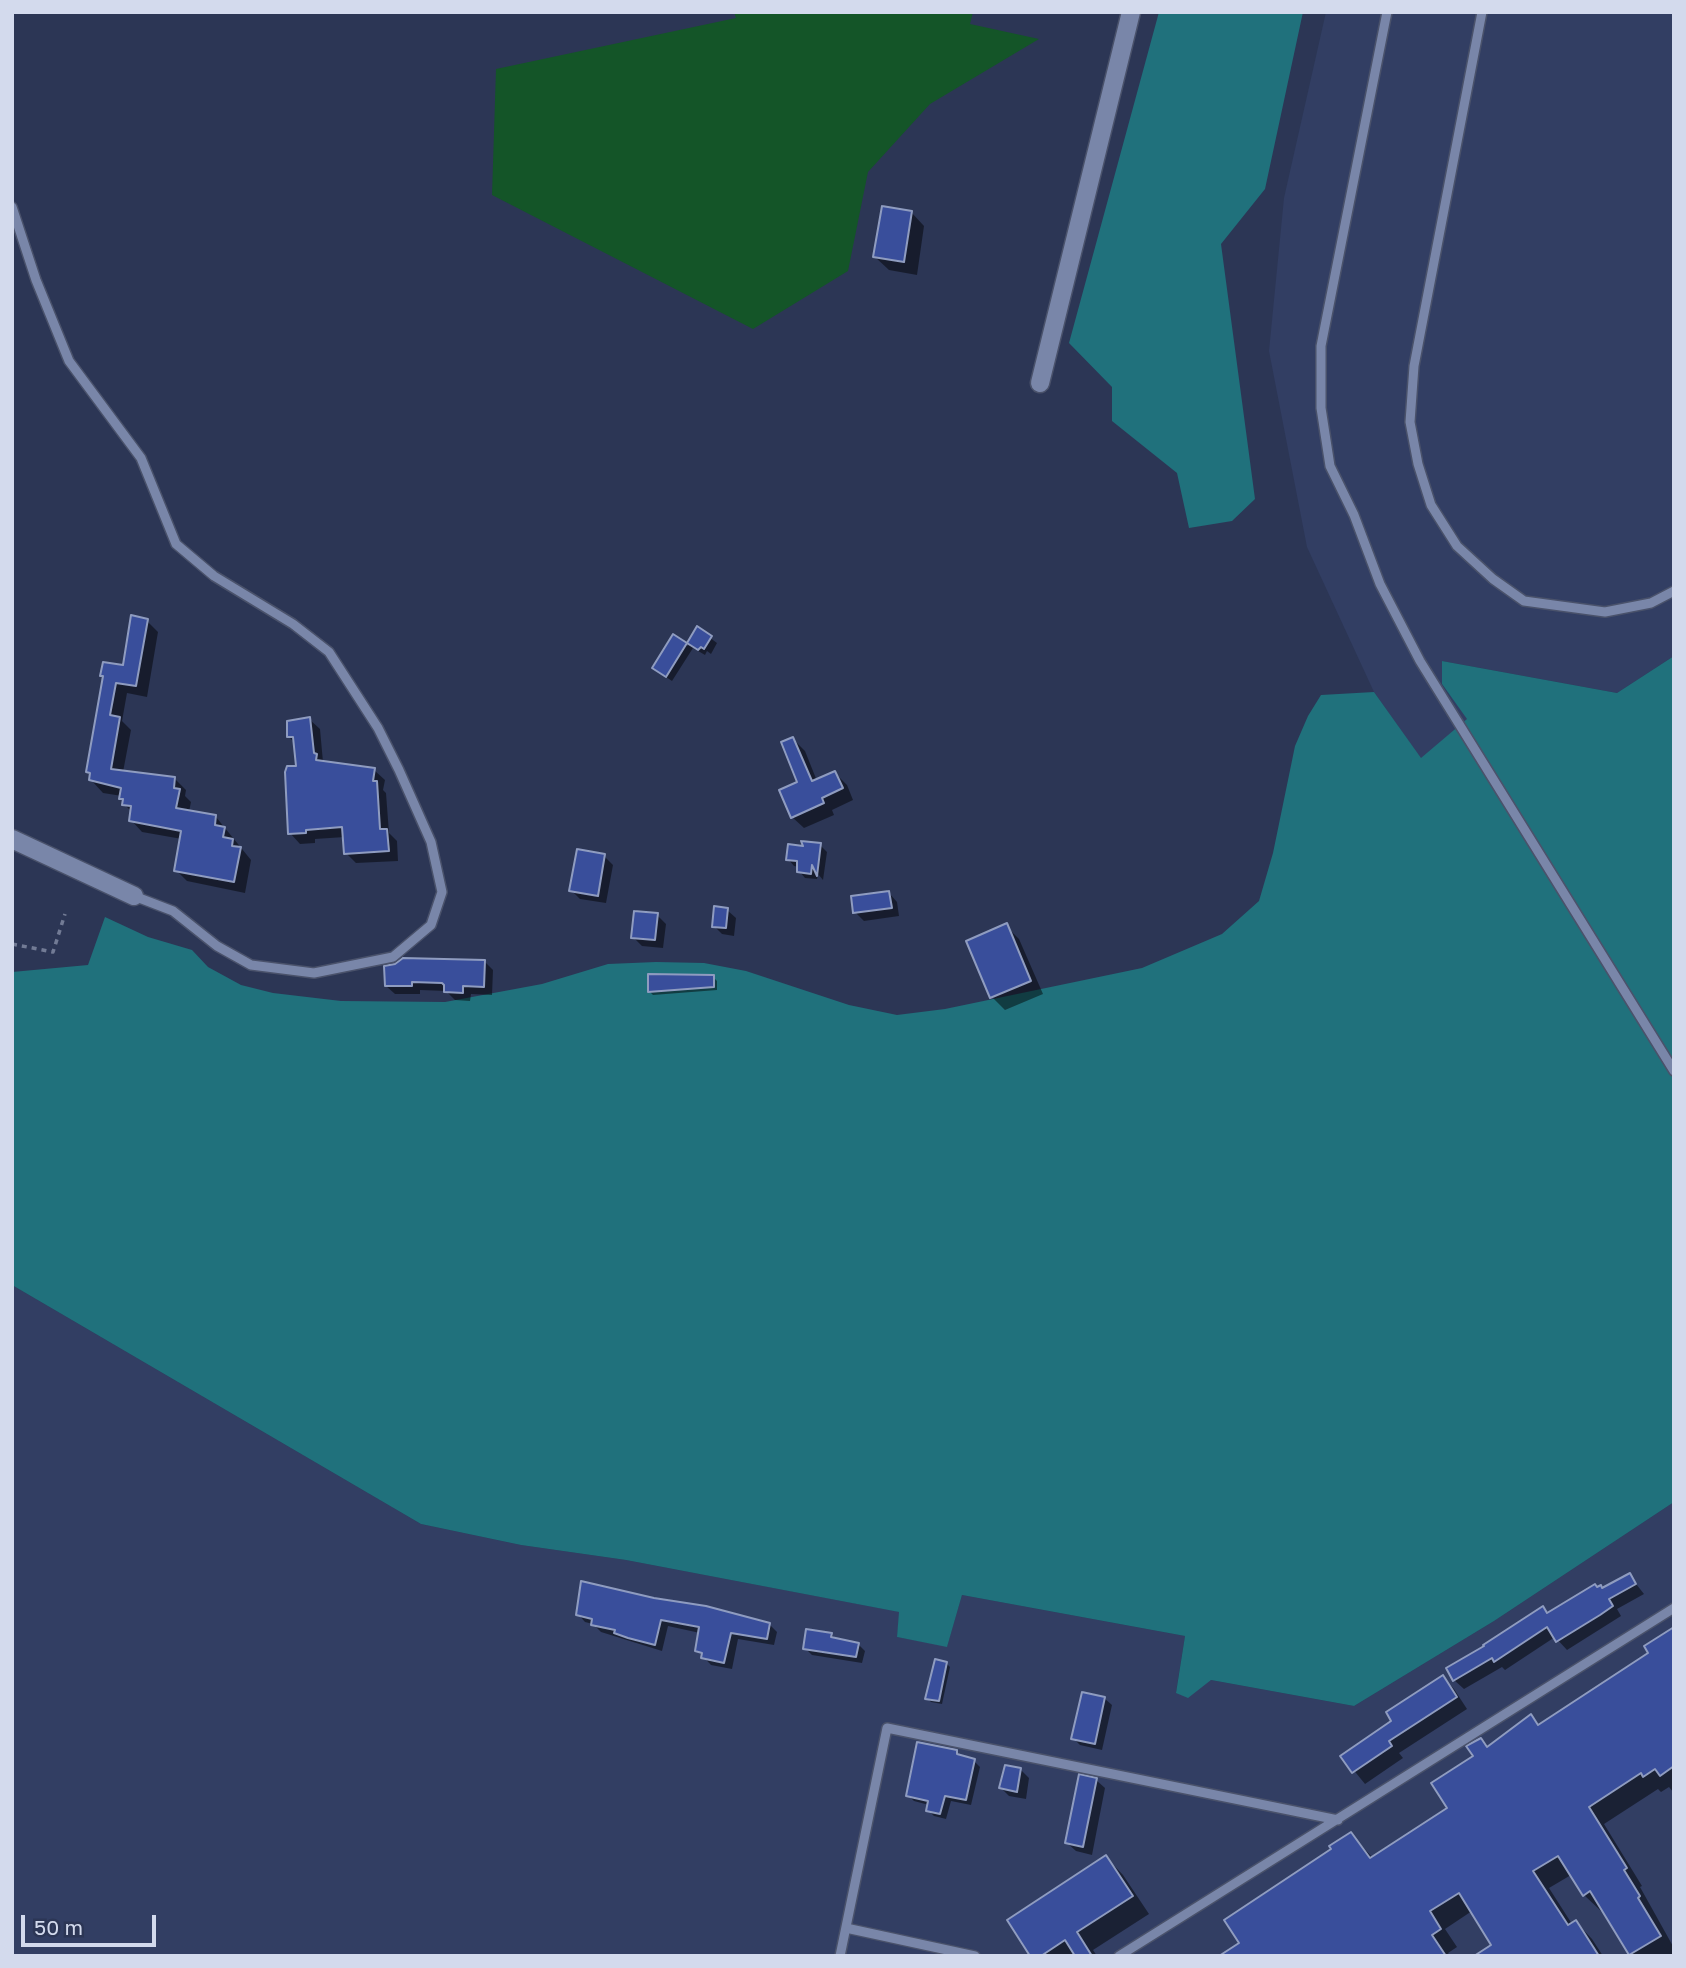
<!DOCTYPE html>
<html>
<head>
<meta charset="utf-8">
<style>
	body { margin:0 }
	#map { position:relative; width:1686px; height:1968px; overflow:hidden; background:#2c3655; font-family:"Golos Text",sans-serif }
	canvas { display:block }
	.frame { position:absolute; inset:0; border:14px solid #d3daed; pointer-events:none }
	.scale { position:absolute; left:21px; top:1915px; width:135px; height:32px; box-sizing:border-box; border:4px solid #d3daed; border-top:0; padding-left:9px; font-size:21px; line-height:24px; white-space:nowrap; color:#d3daed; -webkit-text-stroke:5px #2c3655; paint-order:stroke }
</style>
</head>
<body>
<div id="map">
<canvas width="1686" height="1968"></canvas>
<div class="frame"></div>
<div class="scale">50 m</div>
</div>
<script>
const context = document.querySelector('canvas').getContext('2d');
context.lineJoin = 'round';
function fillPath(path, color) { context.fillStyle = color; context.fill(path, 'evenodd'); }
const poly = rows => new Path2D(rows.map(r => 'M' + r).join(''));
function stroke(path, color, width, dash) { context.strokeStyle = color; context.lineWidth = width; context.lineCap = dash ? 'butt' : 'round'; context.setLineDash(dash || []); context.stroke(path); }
const built = poly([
	[1326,12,1674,12,1674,656,1617,693,1442,661,1442,684,1468,719,1421,759,1374,692,1307,547,1269,351,1284,198],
	[12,1285,421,1524,521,1545,626,1560,900,1612,897,1637,947,1646,962,1595,1185,1636,1176,1692,1211,1680,1354,1706,1494,1621,1674,1502,1674,1956,12,1956]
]);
const green = poly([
	[734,12,973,12,970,24,1039,39,930,104,868,172,848,271,753,329,492,195,496,69,736,18]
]);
const water = poly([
	[1159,12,1303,12,1265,189,1221,244,1255,499,1232,521,1189,528,1177,473,1112,421,1112,387,1069,343],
	[1674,656,1674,1502,1494,1621,1354,1706,1211,1680,1188,1698,1176,1693,1185,1636,962,1595,947,1647,897,1637,899,1612,626,1560,521,1545,421,1524,12,1285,12,972,88,965,105,917,148,937,192,950,208,967,241,985,273,993,341,1001,445,1002,542,984,608,964,656,962,704,963,746,971,849,1005,897,1015,945,1009,1142,968,1222,934,1259,901,1273,853,1295,746,1308,716,1321,695,1374,692,1421,758,1467,719,1442,684,1442,661,1617,693]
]);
const shadow = poly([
	[911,212,924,226,917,275,889,270,875,257],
	[147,621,158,632,147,697,127,693,122,721,131,730,123,772,175,779,186,790,185,796,191,802,189,812,216,817,251,860,245,893,187,881,176,870,182,839,142,832,131,820,132,812,124,804,122,796,103,793,92,781,92,776,88,772,104,677,102,675,125,667],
	[698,629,717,643,711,654,707,651,705,655,693,648,672,681,660,673,674,637,688,646],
	[309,719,320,729,323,762,374,770,385,780,383,790,386,793,389,833,397,841,398,861,356,863,346,853,345,837,315,839,315,843,300,844,290,833,298,768,295,743,289,737],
	[793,739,805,751,817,781,835,773,847,785,853,800,832,810,834,815,804,828,792,817,800,783],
	[820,845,827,852,823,880,818,874,817,879,805,878,799,871,799,867,794,866,788,859,806,848],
	[604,856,613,865,606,903,580,899,571,890],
	[889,893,897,902,899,916,864,921,855,912],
	[727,910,736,918,734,936,722,934,714,926],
	[657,915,666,924,663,948,642,946,633,937],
	[1006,926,1019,939,1043,994,1005,1010,992,997],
	[485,962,493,970,492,995,471,994,470,1001,455,1000,446,991,420,990,420,994,395,994,386,986,396,965],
	[713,977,717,981,717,990,653,995,649,991],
	[1629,1575,1644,1594,1617,1609,1621,1616,1567,1650,1555,1637,1505,1670,1502,1667,1464,1689,1454,1680,1543,1609,1549,1614],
	[578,1614,769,1624,777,1632,774,1645,738,1639,732,1669,711,1665,697,1650,700,1633,668,1626,662,1651,601,1632,593,1624,585,1622],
	[1674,1629,1674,1793,1669,1787,1661,1792,1658,1789,1604,1824,1642,1886,1640,1887,1674,1948,1674,1955,1634,1956,1627,1948,1603,1910,1601,1911,1584,1895,1571,1875,1549,1888,1572,1924,1576,1922,1592,1939,1603,1956,1572,1956,1493,1946,1472,1911,1445,1929,1457,1947,1448,1953,1450,1956,1222,1956,1242,1943,1351,1834,1373,1858,1450,1808,1475,1757,1480,1740,1488,1748,1531,1716,1540,1726,1650,1653],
	[831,1634,837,1640,858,1644,865,1651,862,1663,812,1655,805,1648],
	[946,1663,950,1667,942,1704,931,1702,927,1698],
	[1443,1677,1454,1689,1467,1709,1399,1753,1403,1758,1365,1784,1343,1757,1394,1721],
	[1104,1698,1112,1705,1102,1750,1080,1745,1073,1738],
	[957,1752,962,1758,974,1761,980,1767,971,1805,951,1801,946,1819,934,1816,928,1810,929,1805,914,1801,908,1795],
	[1020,1769,1029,1778,1026,1799,1009,1796,1001,1788],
	[1096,1780,1105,1788,1092,1855,1076,1851,1067,1843],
	[1106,1857,1123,1875,1149,1914,1093,1950,1097,1956,1033,1956]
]);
const building = poly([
	[882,206,912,211,904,262,873,257,882,206],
	[131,615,148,619,136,686,116,683,110,715,120,717,111,769,175,777,174,788,180,789,176,808,216,815,215,825,225,827,223,837,233,839,232,846,241,847,234,882,174,871,181,831,129,821,131,806,122,805,123,799,119,799,121,788,89,780,90,773,86,772,103,676,100,676,103,662,123,665,131,615],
	[697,626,712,636,704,649,701,647,698,650,687,643,666,677,652,668,673,634,687,643,697,626],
	[310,717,314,753,317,754,316,760,375,768,373,781,377,781,380,829,387,829,389,851,344,854,342,827,306,830,306,833,288,834,285,772,287,766,296,766,293,737,287,737,287,721,310,717],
	[793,737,812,781,835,771,843,788,822,798,824,803,791,818,779,790,797,782,781,742,793,737],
	[801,841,821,843,817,876,812,865,811,874,797,872,797,861,786,860,788,844,803,846,801,841],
	[577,849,605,854,598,896,569,891,577,849],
	[889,891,892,908,853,913,851,896,889,891],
	[714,906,728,908,726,928,712,927,714,906],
	[634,911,658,913,655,940,631,938,634,911],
	[1007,923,1031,981,990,998,966,941,1007,923],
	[403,958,485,960,484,987,463,986,463,993,444,992,444,985,442,983,412,982,412,986,385,986,384,966,395,964,403,958],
	[648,974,714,975,714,987,648,992,648,974],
	[1630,1573,1636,1584,1609,1599,1613,1606,1600,1615,1556,1642,1547,1627,1494,1662,1492,1658,1453,1681,1446,1668,1484,1646,1483,1645,1543,1606,1547,1613,1595,1584,1597,1587,1601,1585,1602,1588,1630,1573],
	[581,1581,654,1598,706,1606,770,1623,767,1639,731,1633,724,1663,701,1658,702,1653,695,1651,699,1627,661,1620,655,1645,628,1638,614,1633,615,1630,591,1625,592,1619,576,1615,581,1581],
	[1674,1627,1674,1766,1660,1776,1655,1769,1643,1777,1641,1773,1589,1807,1627,1868,1624,1870,1640,1896,1638,1898,1661,1936,1629,1955,1590,1891,1583,1896,1558,1856,1533,1871,1568,1925,1576,1920,1599,1956,1474,1956,1491,1945,1459,1893,1430,1911,1441,1929,1432,1935,1446,1956,1219,1956,1239,1943,1224,1920,1331,1849,1329,1846,1351,1832,1370,1858,1447,1808,1431,1783,1473,1756,1466,1746,1481,1738,1487,1747,1531,1714,1538,1725,1648,1653,1644,1646,1674,1627],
	[806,1629,832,1633,831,1637,859,1643,856,1657,803,1649,806,1629],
	[935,1659,947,1662,939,1701,925,1699,935,1659],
	[1443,1675,1457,1697,1389,1741,1392,1746,1352,1773,1340,1756,1391,1721,1386,1712,1443,1675],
	[1082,1692,1105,1697,1095,1744,1071,1739,1082,1692],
	[917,1742,957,1750,957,1754,975,1759,966,1800,945,1796,940,1814,926,1811,928,1801,906,1796,917,1742],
	[1005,1765,1021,1768,1017,1792,999,1788,1005,1765],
	[1079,1774,1097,1778,1083,1847,1065,1843,1079,1774],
	[1106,1855,1133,1896,1077,1932,1092,1956,1075,1956,1065,1940,1041,1956,1030,1956,1007,1920,1106,1855]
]);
const path = poly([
	[12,944,53,952,65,914]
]);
const service = poly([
	[1387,12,1321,346,1321,408,1330,466,1354,515,1380,584,1420,661,1674,1071],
	[1482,12,1414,366,1410,422,1418,464,1431,505,1457,546,1493,579,1524,601,1605,612,1651,603,1674,591],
	[12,207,36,280,69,361,141,458,176,544,214,576,293,624,329,652,378,728,399,770,431,842,442,892,431,925,393,957,314,973,251,965,217,946,173,911,134,896],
	[846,1928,975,1956],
	[840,1956,887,1728,1338,1820],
	[1119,1956,1674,1608]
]);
const minor = poly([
	[1040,383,1131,12],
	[12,839,134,896]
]);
fillPath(built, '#323e63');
fillPath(green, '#145528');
fillPath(water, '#20717c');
fillPath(shadow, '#0007');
fillPath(building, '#394e9b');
stroke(building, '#8f9cc0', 2);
stroke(service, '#4a526b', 12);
stroke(minor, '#4a526b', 21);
stroke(path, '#727b95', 3.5, [5, 5]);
stroke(service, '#7986a9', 9);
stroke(minor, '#7986a9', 18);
</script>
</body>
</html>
